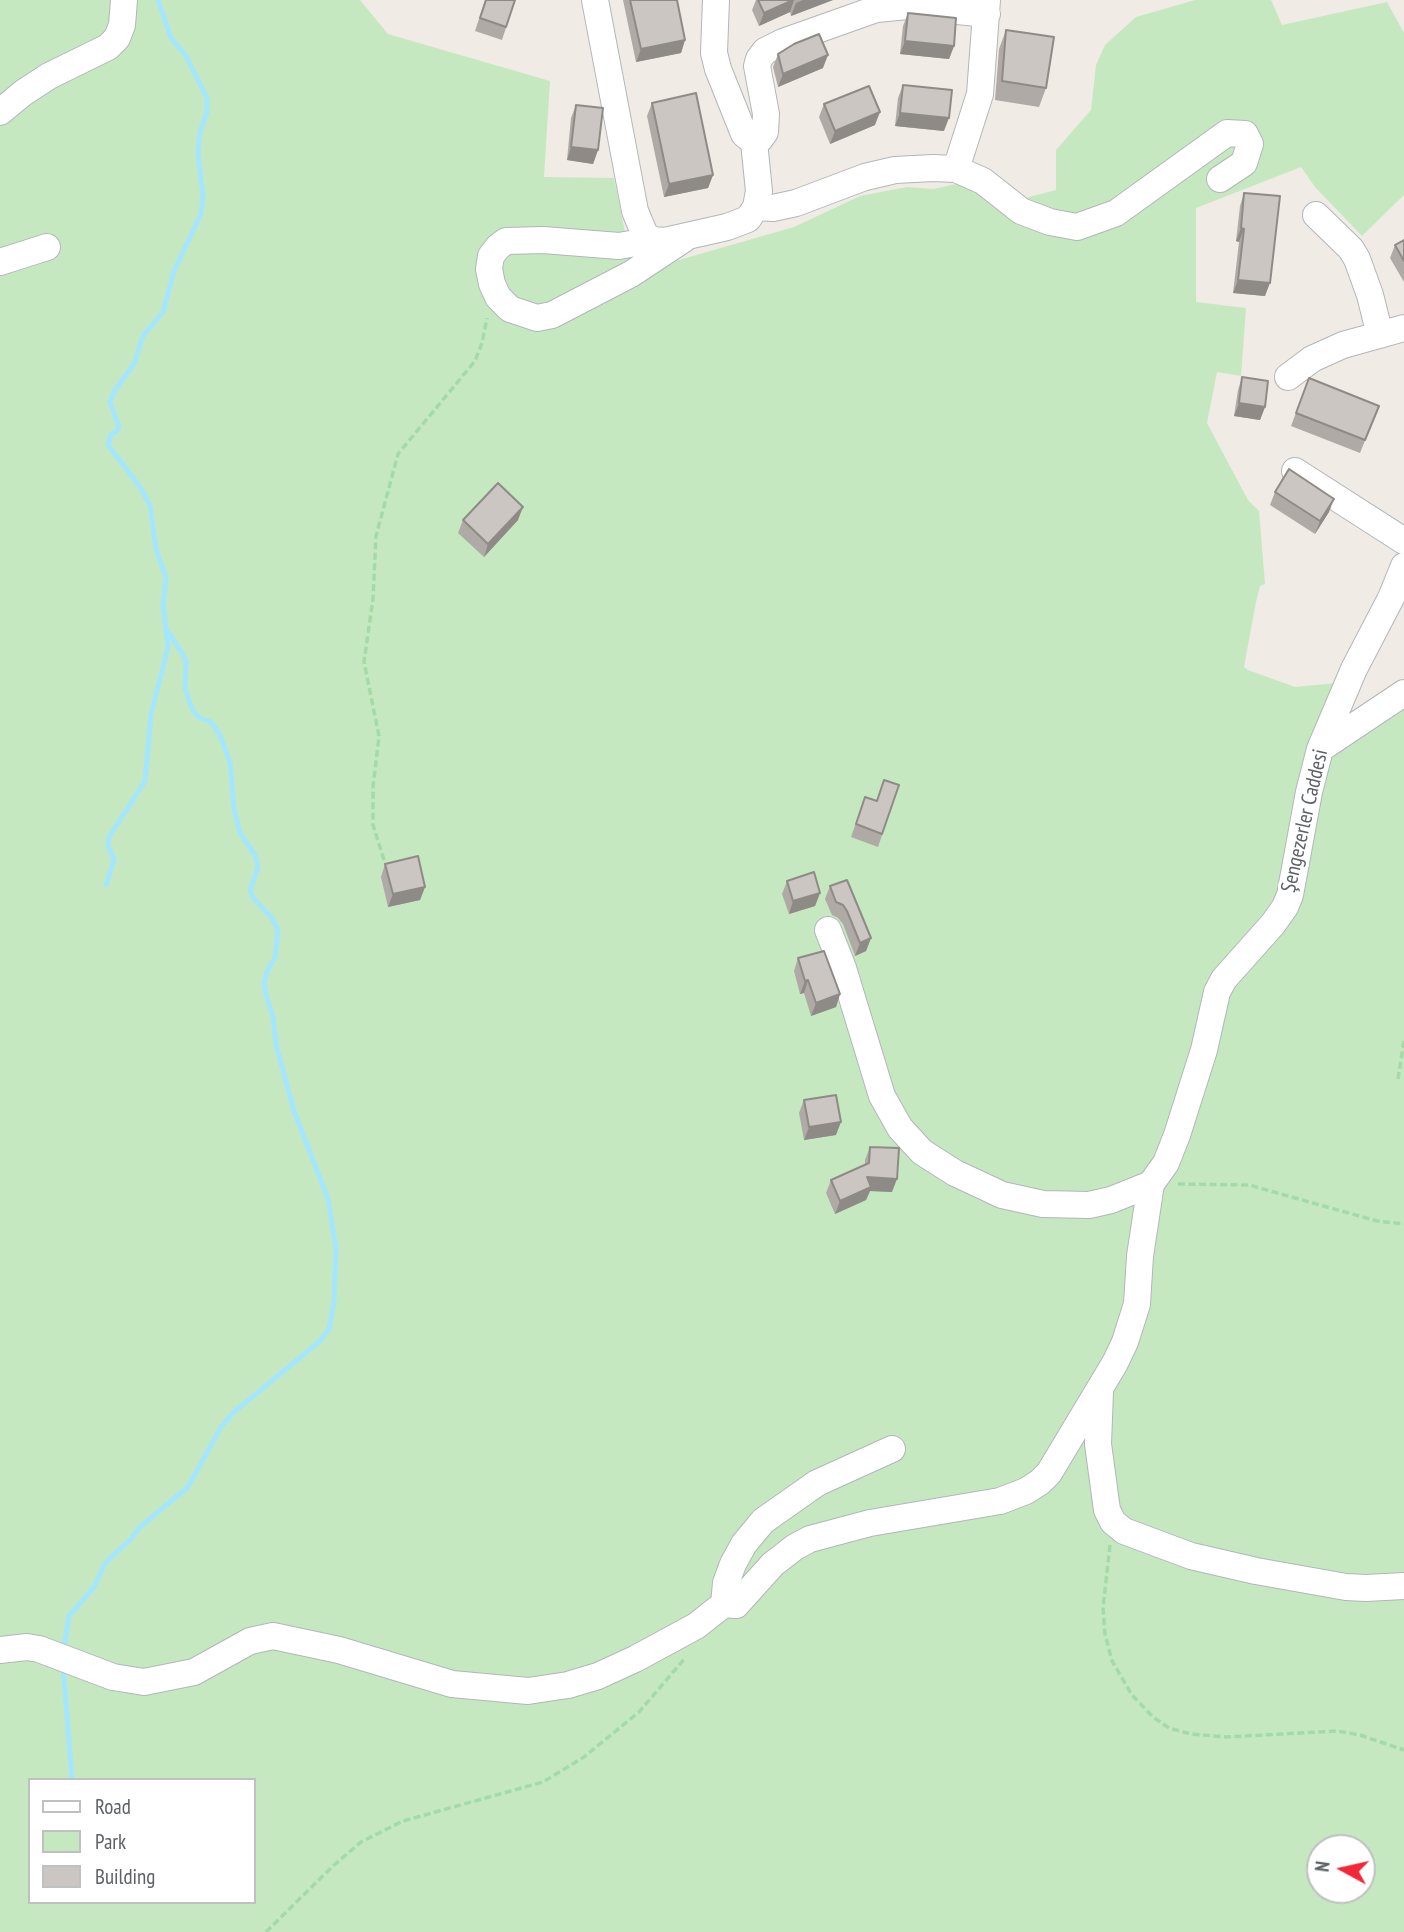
<!DOCTYPE html>
<html>
<head>
<meta charset="utf-8">
<style>
	body { margin:0 }
	#map { position:relative; width:1404px; height:1932px; overflow:hidden; background:#f0ebe4; font-family:"PT Sans Narrow",sans-serif }
	canvas { display:block }
	.legend { position:absolute; left:28px; top:1778px; width:228px; height:126px; box-sizing:border-box; background:#fff; border:2px solid #bec0c2; margin:0; padding:9px 12px; list-style:none; font-size:21px; color:#5c6266 }
	.legend li { display:flex; align-items:center; gap:14px; height:35px }
	.legend b { width:35px; border:2px solid #bec0c2 }
	.north { position:absolute; left:1306px; top:1834px; width:70px; height:70px; box-sizing:border-box; background:#fff; border:2px solid #bec0c2; border-radius:50%; rotate:278deg; font-size:19px; font-weight:700; line-height:28px; text-align:center; color:#5c6266 }
	.north::after { content:''; display:block; margin:auto; width:24px; height:32px; background:#f32738; clip-path:polygon(50% 0,100% 100%,50% 72%,0 100%) }
</style>
</head>
<body>
<div id="map">
<canvas width="1404" height="1932"></canvas>
<ul class="legend">
<li><b style="height:9px;background:#fff"></b>Road</li>
<li><b style="height:19px;background:#c6e8c0"></b>Park</li>
<li><b style="height:19px;background:#cbc6c1"></b>Building</li>
</ul>
<div class="north">N</div>
</div>
<script>
const context = document.querySelector('canvas').getContext('2d');
context.lineJoin = 'round';
function fillPath(path, color) { context.fillStyle = color; context.fill(path, 'evenodd'); }
const poly = rows => new Path2D(rows.map(r => 'M' + r).join(''));
function stroke(path, color, width, dash) { context.strokeStyle = color; context.lineWidth = width; context.lineCap = dash ? 'butt' : 'round'; context.setLineDash(dash || []); context.stroke(path); }
function label(font, color, halo, rows, align = 'center') {
  context.font = font + ' "PT Sans Narrow",sans-serif'; context.lineWidth = 6; context.setLineDash([]); context.textBaseline = 'middle'; context.strokeStyle = halo; context.fillStyle = color; for (const [text, x, y, turn = 0] of rows) {
    context.save(); context.translate(x, y); context.rotate((+turn || 0) * Math.PI / 180); context.textAlign = isNaN(turn) ? turn : align; if (halo) context.strokeText(text, 0, 0); context.fillText(text, 0, 0); context.restore();
  }
}
const green = poly([
	[0,0,360,0,388,34,550,81,544,177,614,178,625,232,672,262,794,227,860,196,907,187,934,189,960,183,1014,206,1029,197,1056,190,1056,150,1091,110,1096,65,1105,45,1136,17,1195,0,1271,0,1282,25,1387,2,1404,33,1404,195,1362,236,1315,187,1301,167,1196,208,1196,302,1246,308,1241,376,1217,372,1207,423,1248,500,1259,511,1265,584,1260,586,1256,602,1244,667,1248,670,1295,687,1337,683,1307,755,1404,701,1404,1932,0,1932],
	[30,1780,254,1780,254,1902,30,1902],
	[1320,1848,1362,1848,1362,1890,1320,1890]
]);
const stream = poly([
	[106,885,114,859,108,846,109,837,145,781,151,714,168,647,163,605,166,578,156,549,150,505,140,487,108,445,111,434,116,432,119,427,110,402,115,390,134,364,143,336,163,312,174,271,201,214,203,196,198,154,200,132,207,112,207,98,186,56,171,38,158,0],
	[64,1648,69,1616,94,1587,105,1563,131,1539,140,1527,188,1487,221,1427,234,1412,320,1341,329,1329,334,1301,336,1249,328,1199,294,1111,276,1045,273,1017,266,995,264,984,267,971,275,958,278,931,272,918,254,899,250,891,258,867,255,855,240,833,234,809,230,762,219,733,211,722,200,718,193,711,185,689,186,660,168,631],
	[63,1665,72,1780]
]);
const path = poly([
	[384,860,373,825,373,787,379,736,364,662,373,599,376,536,398,454,475,361,482,343,487,318],
	[1398,1079,1404,1041],
	[1178,1184,1249,1185,1377,1221,1404,1224],
	[1110,1545,1103,1608,1105,1634,1112,1661,1132,1695,1153,1717,1169,1728,1191,1734,1226,1737,1337,1731,1360,1735,1404,1750],
	[266,1932,334,1865,361,1842,403,1821,543,1782,584,1757,639,1712,686,1657]
]);
const minor = poly([
	[595,0,635,211,645,235,653,240,665,241,727,227,748,219,756,207,759,191,754,142,744,134,718,69,714,53,716,0],
	[0,112,23,93,49,76,108,47,117,38,122,25,124,0],
	[754,142,760,139,765,132,766,114,757,66,759,59,765,51,783,42,876,9,908,6,987,14],
	[956,169,980,94,987,0],
	[756,207,773,208,796,203,865,177,895,170,933,168,956,169,983,181,1021,211,1050,222,1077,227,1116,213,1227,133,1245,134,1250,144,1244,163,1220,179],
	[1316,215,1351,249,1357,259,1370,295,1380,335],
	[653,240,619,246,543,240,506,241,498,247,491,256,489,269,492,284,498,297,510,309,537,318,552,315,631,274,684,239],
	[0,262,47,247],
	[1288,377,1312,359,1343,345,1404,328],
	[1295,471,1404,541],
	[1320,749,1404,693],
	[828,930,843,968,882,1096,900,1128,922,1152,955,1173,983,1186,1002,1195,1043,1204,1089,1205,1111,1200,1151,1184],
	[1100,1391,1098,1444,1107,1510,1113,1522,1124,1531,1191,1556,1256,1571,1346,1587,1366,1588,1404,1586],
	[892,1449,817,1483,763,1521,744,1544,733,1564,726,1583,724,1604,736,1605,773,1564,795,1547,810,1539,870,1523,1000,1501,1026,1491,1040,1482,1049,1473,1115,1363,1125,1342,1137,1304,1140,1256,1151,1184,1166,1163,1177,1135,1204,1050,1217,992,1224,979,1273,924,1285,907,1290,895,1309,792,1320,749,1354,669,1391,598,1404,566],
	[0,1650,27,1647,39,1649,113,1677,144,1682,194,1672,250,1641,273,1636,339,1650,452,1684,528,1691,568,1685,598,1676,635,1659,696,1626,724,1604]
]);
const wall = poly([
	[485,0,515,0,502,40,475,31],
	[623,0,677,0,685,40,681,53,636,62],
	[756,0,833,0,791,16,790,12,759,26,752,10],
	[908,13,954,46,949,59,900,54,903,26],
	[1006,30,1046,88,1039,107,995,100,999,49],
	[778,54,823,68,778,87,773,67],
	[903,85,944,131,895,126,898,98],
	[652,103,713,175,708,188,664,197,647,116],
	[824,104,875,125,830,144,819,117],
	[576,105,598,150,593,164,567,160,571,118],
	[1244,193,1265,296,1233,293,1239,242,1236,241,1240,206],
	[1404,240,1404,282,1390,258,1395,245],
	[1242,377,1265,407,1260,420,1234,416,1238,390],
	[1309,378,1379,406,1360,453,1291,426],
	[1275,492,1329,512,1315,534,1270,505],
	[463,520,518,520,484,557,458,533],
	[899,785,878,847,851,837,865,797,877,801],
	[385,864,425,887,420,900,388,907,381,877],
	[787,881,820,893,815,906,789,914,782,894],
	[830,886,871,938,866,951,855,956,843,924,838,918,832,915,825,899],
	[798,958,840,994,836,1007,811,1016,804,993,800,994,794,971],
	[804,1100,836,1135,804,1140,799,1113],
	[870,1147,892,1192,870,1191,866,1200,835,1214,826,1193,831,1180,865,1165,865,1160]
]);
const shadedWall = poly([
	[793,0,794,0,790,12,759,26,764,13],
	[803,0,833,0,791,16,796,3],
	[685,40,681,53,636,62,641,49],
	[905,41,954,46,949,59,900,54],
	[828,55,823,68,778,87,783,74],
	[880,112,875,125,830,144,835,131],
	[900,113,949,118,944,131,895,126],
	[571,147,598,150,593,164,567,160],
	[713,175,708,188,664,197,669,184],
	[1241,228,1244,229,1239,242,1236,241],
	[1238,280,1270,283,1265,296,1233,293],
	[1239,403,1265,407,1260,420,1234,416],
	[1334,499,1329,512,1315,534,1320,521],
	[523,507,518,520,484,557,488,544],
	[425,887,420,900,388,907,393,894],
	[820,893,815,906,789,914,793,901],
	[871,938,866,951,855,956,860,943],
	[808,980,804,993,800,994,805,981],
	[840,994,836,1007,811,1016,816,1003],
	[841,1122,836,1135,804,1140,809,1127],
	[867,1177,897,1179,892,1192,870,1191,866,1200,835,1214,840,1201]
]);
const building = poly([
	[486,0,515,0,506,27,480,18,486,0],
	[630,0,677,0,685,40,641,49,630,0],
	[758,0,793,0,764,13,758,0],
	[908,13,956,18,954,46,905,41,908,13],
	[1006,30,1054,37,1046,88,1002,81,1006,30],
	[819,34,828,55,783,74,778,54,794,44,819,34],
	[903,85,952,90,949,118,900,113,903,85],
	[869,86,880,112,835,131,824,104,869,86],
	[696,93,713,175,669,184,652,103,696,93],
	[576,105,603,108,598,150,571,147,576,105],
	[1244,193,1280,196,1270,283,1238,280,1244,229,1241,228,1244,193],
	[1404,240,1404,261,1395,245,1404,240],
	[1242,377,1268,381,1265,407,1239,403,1242,377],
	[1309,378,1379,406,1365,440,1296,413,1309,378],
	[1289,469,1334,499,1320,521,1275,492,1289,469],
	[498,483,523,507,488,544,463,520,498,483],
	[884,780,899,785,882,834,856,824,865,797,877,801,884,780],
	[418,856,425,887,393,894,385,864,418,856],
	[814,872,820,893,793,901,787,881,814,872],
	[847,880,871,938,860,943,847,911,843,905,836,902,830,886,847,880],
	[824,951,840,994,816,1003,808,980,805,981,798,958,824,951],
	[836,1095,841,1122,809,1127,804,1100,836,1095],
	[870,1147,899,1148,897,1179,867,1177,871,1187,840,1201,831,1180,869,1163,870,1147]
]);
const streetNames = [
	["Şengezerler Caddesi",1305,821,-77]
];
fillPath(green, '#c6e8c0');
stroke(stream, '#a5e6ff', 5);
stroke(minor, '#b2b6ba', 28);
stroke(path, '#a2dba8', 3.5, [7, 3.5]);
stroke(minor, '#fff', 26);
fillPath(wall, '#afaaa6');
fillPath(shadedWall, '#8e8b87');
fillPath(building, '#cbc6c1');
stroke(building, '#8e8b87', 2);
label('21px', '#5c6266', '#fff', streetNames);
</script>
</body>
</html>
